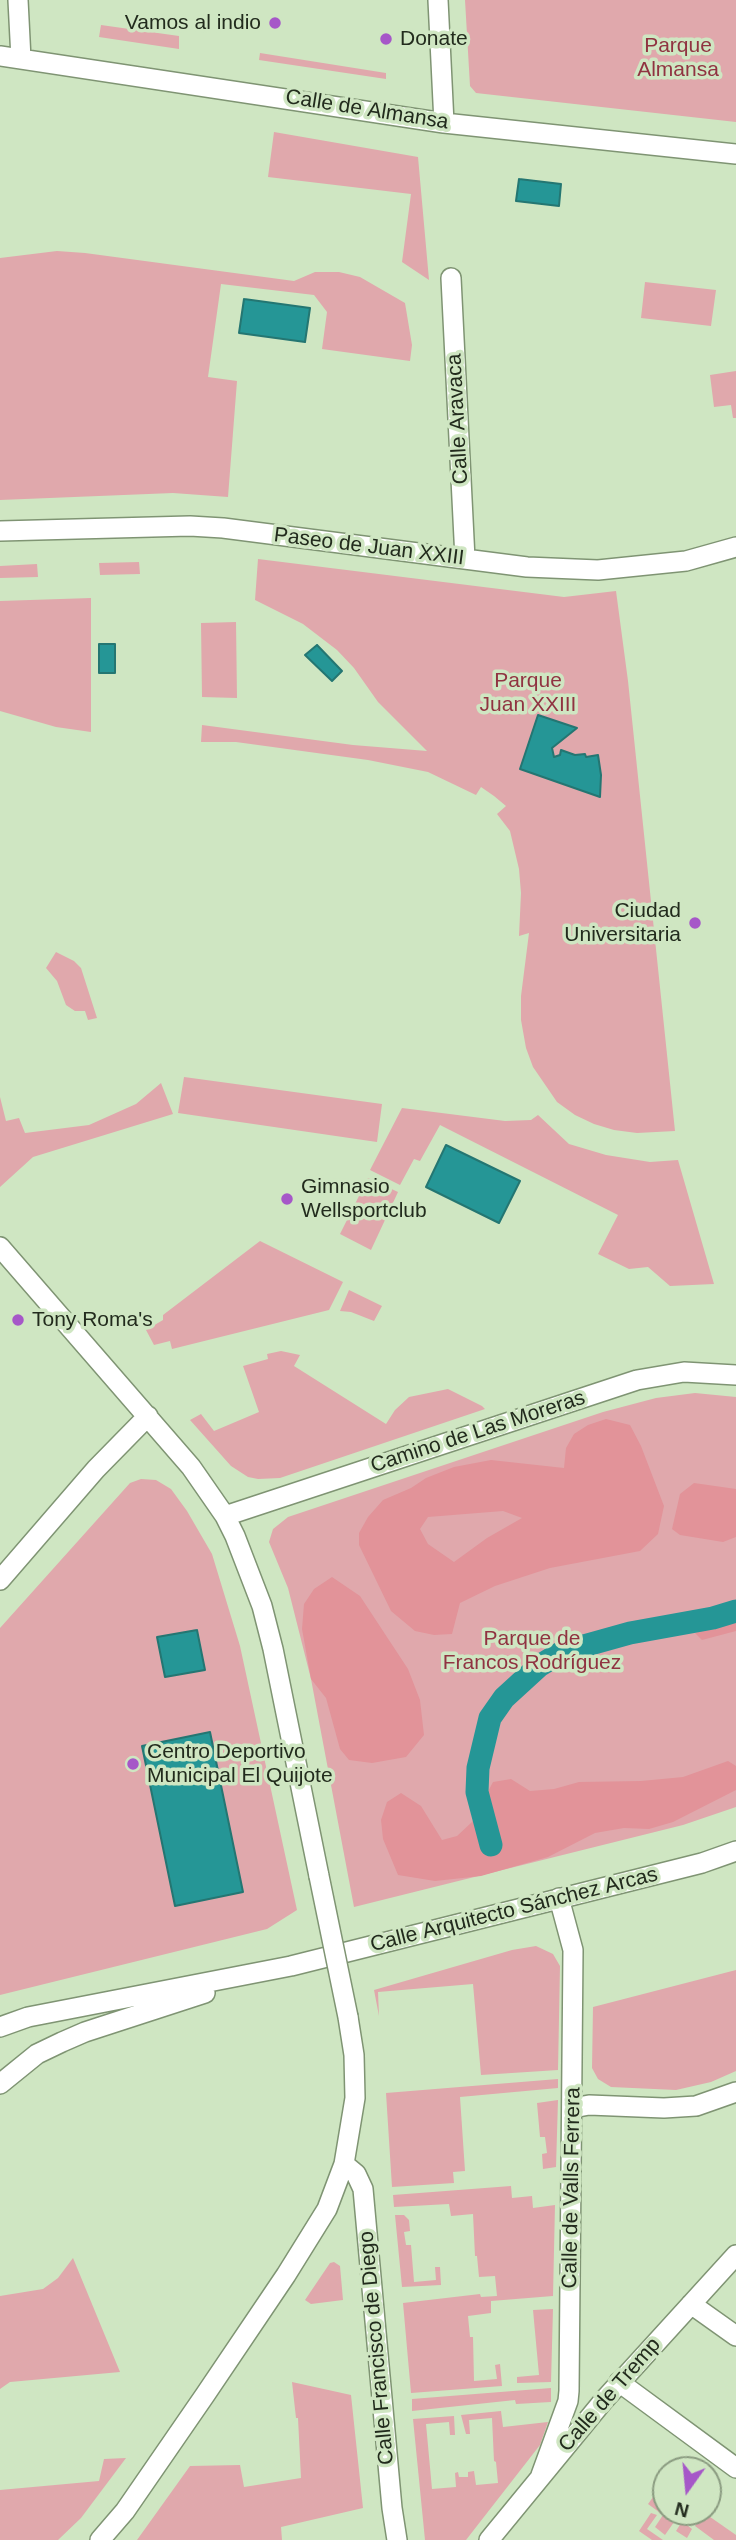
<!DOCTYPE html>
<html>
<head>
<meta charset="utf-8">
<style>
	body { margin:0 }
	#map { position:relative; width:736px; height:2540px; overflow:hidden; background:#cfe6c2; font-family:Arial,sans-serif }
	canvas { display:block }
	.north { position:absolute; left:652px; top:2456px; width:70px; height:70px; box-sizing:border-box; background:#cfe6c2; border:2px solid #8a9b80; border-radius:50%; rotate:195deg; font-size:19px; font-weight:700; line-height:28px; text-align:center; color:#222b1d }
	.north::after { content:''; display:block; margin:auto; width:24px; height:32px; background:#a657c8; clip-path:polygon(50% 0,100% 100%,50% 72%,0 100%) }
</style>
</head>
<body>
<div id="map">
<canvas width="736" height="2540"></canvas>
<div class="north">N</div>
</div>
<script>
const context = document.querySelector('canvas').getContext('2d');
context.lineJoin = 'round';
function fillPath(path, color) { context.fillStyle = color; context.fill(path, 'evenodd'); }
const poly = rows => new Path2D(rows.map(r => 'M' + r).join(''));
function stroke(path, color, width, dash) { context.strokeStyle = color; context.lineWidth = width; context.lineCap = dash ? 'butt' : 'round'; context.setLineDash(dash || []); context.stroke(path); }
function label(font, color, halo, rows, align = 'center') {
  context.font = font + ' Arial,sans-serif'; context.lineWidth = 7; context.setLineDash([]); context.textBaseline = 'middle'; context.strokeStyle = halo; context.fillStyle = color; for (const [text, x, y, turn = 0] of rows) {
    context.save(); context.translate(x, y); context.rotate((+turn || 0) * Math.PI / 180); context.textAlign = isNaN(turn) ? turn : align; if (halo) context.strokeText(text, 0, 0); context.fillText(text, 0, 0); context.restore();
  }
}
const green = poly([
	[465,0,736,0,736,122,476,93,470,86],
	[101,25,179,36,179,49,99,37],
	[260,53,386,73,386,79,259,60],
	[274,132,418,157,429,280,402,262,411,194,268,177],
	[57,251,85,253,294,281,315,272,339,272,360,277,405,303,412,345,410,361,322,349,327,312,314,295,221,284,208,377,237,381,228,497,173,493,0,500,0,258],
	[645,282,716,290,711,326,641,318],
	[736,371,736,418,733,418,731,405,714,407,710,375],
	[258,559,564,597,616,591,628,681,675,1131,637,1133,614,1130,594,1124,575,1115,557,1102,533,1067,526,1048,521,1020,521,996,529,933,519,936,521,893,519,869,510,831,497,814,506,806,494,796,481,787,476,795,428,772,368,760,236,742,201,742,202,725,353,745,427,751,378,702,354,668,337,650,303,624,255,600],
	[139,562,140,574,100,575,99,563],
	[37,564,38,577,0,578,0,566],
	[91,598,91,732,56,727,0,711,0,601],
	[236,622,237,698,202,697,201,623],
	[56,952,74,961,81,968,97,1018,88,1020,85,1011,75,1011,66,1005,57,981,46,968],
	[184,1077,382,1104,377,1142,178,1113],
	[161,1083,173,1114,33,1157,0,1187,0,1097,6,1121,19,1118,25,1133,89,1125,136,1104],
	[402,1108,505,1121,531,1120,538,1115,569,1144,606,1155,650,1162,678,1160,714,1284,670,1286,648,1267,629,1269,598,1254,618,1215,440,1125,420,1161,414,1159,400,1185,370,1170],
	[368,1178,398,1192,371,1250,340,1234],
	[260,1241,343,1282,329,1310,172,1349,170,1341,154,1345,146,1330,163,1320,163,1315],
	[349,1290,382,1306,374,1321,351,1312,340,1311],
	[281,1351,300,1355,294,1366,386,1424,395,1410,409,1397,448,1389,482,1406,485,1409,280,1478,258,1479,248,1477,231,1466,190,1420,201,1414,214,1431,259,1412,243,1366,268,1359,267,1354],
	[695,1393,736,1397,736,1807,683,1825,354,1907,311,1679,288,1588,269,1542,273,1529,288,1517,603,1412,656,1398],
	[141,1479,156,1480,171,1489,187,1511,212,1554,240,1646,297,1910,267,1929,0,1995,0,1628,130,1483],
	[536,1946,553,1954,560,1966,558,2070,481,2075,473,1984,378,1992,379,2016,374,1990,512,1950],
	[736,1970,736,2071,711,2082,676,2090,611,2087,598,2079,592,2068,593,2007],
	[558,2079,558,2088,460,2097,465,2171,453,2172,454,2183,392,2187,386,2093],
	[558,2100,556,2167,543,2169,542,2154,547,2153,545,2137,540,2137,537,2103],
	[511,2186,512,2198,532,2196,533,2208,555,2205,553,2296,491,2301,491,2313,468,2316,470,2337,473,2337,474,2381,497,2379,495,2365,500,2364,502,2386,411,2393,403,2303,480,2294,481,2297,497,2296,495,2276,479,2277,477,2256,475,2256,473,2214,451,2216,449,2204,394,2207,393,2195],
	[395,2215,404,2215,409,2220,410,2231,404,2232,406,2245,411,2245,414,2282,436,2280,435,2267,440,2267,441,2285,402,2287],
	[73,2258,120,2372,10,2382,0,2389,0,2296,43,2289,58,2278],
	[334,2262,340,2266,343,2300,311,2304,305,2300,330,2263],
	[553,2309,551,2382,517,2383,517,2377,539,2375,533,2310],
	[292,2382,351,2395,363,2508,281,2527,282,2540,137,2540,190,2466,240,2465,244,2487,301,2478,298,2418,296,2418],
	[551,2388,551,2402,516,2404,515,2400,412,2411,412,2399],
	[501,2411,503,2427,548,2422,540,2445,466,2540,425,2540,413,2419,454,2416,455,2435,450,2435,449,2422,426,2424,432,2489,456,2487,455,2473,458,2472,459,2477,468,2477,468,2472,474,2471,476,2485,498,2483,496,2462,494,2461,492,2418,469,2420,470,2434,466,2434,461,2415],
	[126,2458,81,2518,58,2540,0,2540,0,2490,99,2481,104,2459],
	[666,2479,666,2512,681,2512,665,2535,655,2527,663,2515,648,2504],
	[688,2512,703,2512,736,2535,736,2540,714,2540,695,2526,699,2520,694,2516,687,2525,692,2529,687,2538,676,2531],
	[651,2513,657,2515,647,2529,663,2540,652,2540,639,2531]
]);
const forest = poly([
	[606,1419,630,1425,641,1446,664,1506,658,1534,640,1551,550,1568,495,1586,460,1603,452,1634,434,1635,415,1631,391,1611,359,1545,359,1533,368,1517,383,1500,411,1488,426,1478,454,1467,491,1460,564,1468,566,1448,574,1434,588,1425],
	[503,1511,522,1518,487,1538,454,1562,428,1544,420,1529,428,1517],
	[694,1483,736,1489,736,1537,723,1542,680,1535,672,1529,680,1494],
	[332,1577,360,1596,408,1669,420,1700,424,1735,406,1757,372,1763,349,1760,340,1749,326,1698,311,1679,302,1629,304,1604,314,1589],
	[736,1620,736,1631,702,1640,695,1633],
	[728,1761,736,1766,736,1790,673,1822,649,1829,624,1828,595,1833,548,1857,481,1876,435,1881,398,1875,383,1839,381,1820,387,1802,401,1793,421,1806,442,1840,457,1836,472,1822,493,1782,511,1779,530,1791,554,1789,579,1782,641,1781,683,1777]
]);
const water = poly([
	[519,179,561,184,559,206,516,201,519,179],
	[244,299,310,308,305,342,239,333,244,299],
	[99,644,115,644,115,673,99,673,99,644],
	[317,645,342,671,332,681,305,655,317,645],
	[538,715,577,728,552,748,554,757,560,755,561,750,575,755,585,754,586,757,598,755,601,775,600,797,520,769,538,715],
	[446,1145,520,1181,499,1223,426,1187,446,1145],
	[197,1630,205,1670,165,1677,157,1637,197,1630],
	[210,1732,243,1892,175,1906,142,1746,210,1732]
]);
const canal = poly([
	[491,1845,477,1792,478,1768,490,1718,504,1698,539,1666,562,1652,630,1633,713,1618,736,1611]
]);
const street = poly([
	[18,0,21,59],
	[438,0,444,123],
	[0,56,444,123,736,154],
	[451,278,465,559],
	[0,531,190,526,223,528,527,567,598,570,686,561,736,547],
	[0,1247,191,1467,225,1516,235,1536,262,1606,273,1649,319,1876],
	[225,1516,637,1380,684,1372,736,1375],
	[0,1580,96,1469,148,1416],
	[0,2027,28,2017,291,1966,702,1863,736,1851],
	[0,2084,37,2054,62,2042,85,2032,205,1993],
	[573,2108,589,2105,664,2108,696,2106,736,2092],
	[344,2164,356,2174,363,2189,392,2508,397,2540],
	[691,2304,736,2336],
	[619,2382,736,2468],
	[541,2475,568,2401,569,2391,573,1950,559,1898],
	[100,2540,125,2511,205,2395,286,2275,327,2209,344,2164,355,2098,354,2055,348,2017],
	[489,2540,604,2400,736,2255]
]);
const streetBridge = poly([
	[319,1876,348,2017]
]);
const markers = [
	[275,23,7,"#a657c8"],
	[386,39,7,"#a657c8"],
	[695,923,7,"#a657c8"],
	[287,1199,7,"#a657c8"],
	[18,1320,7,"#a657c8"],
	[133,1764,7,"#a657c8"]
];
const poiNames = [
	["Vamos al indio",261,23,"right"],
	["Donate",400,39],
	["Ciudad",681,911,"right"],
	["Universitaria",681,935,"right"],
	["Gimnasio",301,1187],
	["Wellsportclub",301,1211],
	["Tony Roma's",32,1320],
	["Centro Deportivo",147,1752],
	["Municipal El Quijote",147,1776]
];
const parkNames = [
	["Parque",678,46],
	["Almansa",678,70],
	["Parque",528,681],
	["Juan XXIII",528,705],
	["Parque de",532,1639],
	["Francos Rodríguez",532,1663]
];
const streetNames = [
	["Calle de Almansa",367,110,9],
	["Calle Aravaca",458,419,-93],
	["Paseo de Juan XXIII",369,547,7],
	["Camino de Las Moreras",478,1432,-18],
	["Calle Arquitecto Sánchez Arcas",514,1910,-14],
	["Calle de Valls Ferrera",572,2188,-89],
	["Calle Francisco de Diego",377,2348,-95],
	["Calle de Tremp",610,2395,-49]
];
fillPath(green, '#e0a8ac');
fillPath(forest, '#e29399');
fillPath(water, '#259696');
stroke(water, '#247672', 2);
stroke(canal, '#259696', 23);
stroke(street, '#7f9473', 22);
stroke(street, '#fff', 19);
stroke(streetBridge, '#7f9473', 22, []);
stroke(streetBridge, '#fff', 19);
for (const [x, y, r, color] of markers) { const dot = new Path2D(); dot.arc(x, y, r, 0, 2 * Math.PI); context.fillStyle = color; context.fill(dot); stroke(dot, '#cfe6c2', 2.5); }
label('21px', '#222b1d', '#cfe6c2', poiNames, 'left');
label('21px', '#903341', '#cfe6c2', parkNames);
label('21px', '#222b1d', '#cfe6c2', streetNames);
</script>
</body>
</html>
